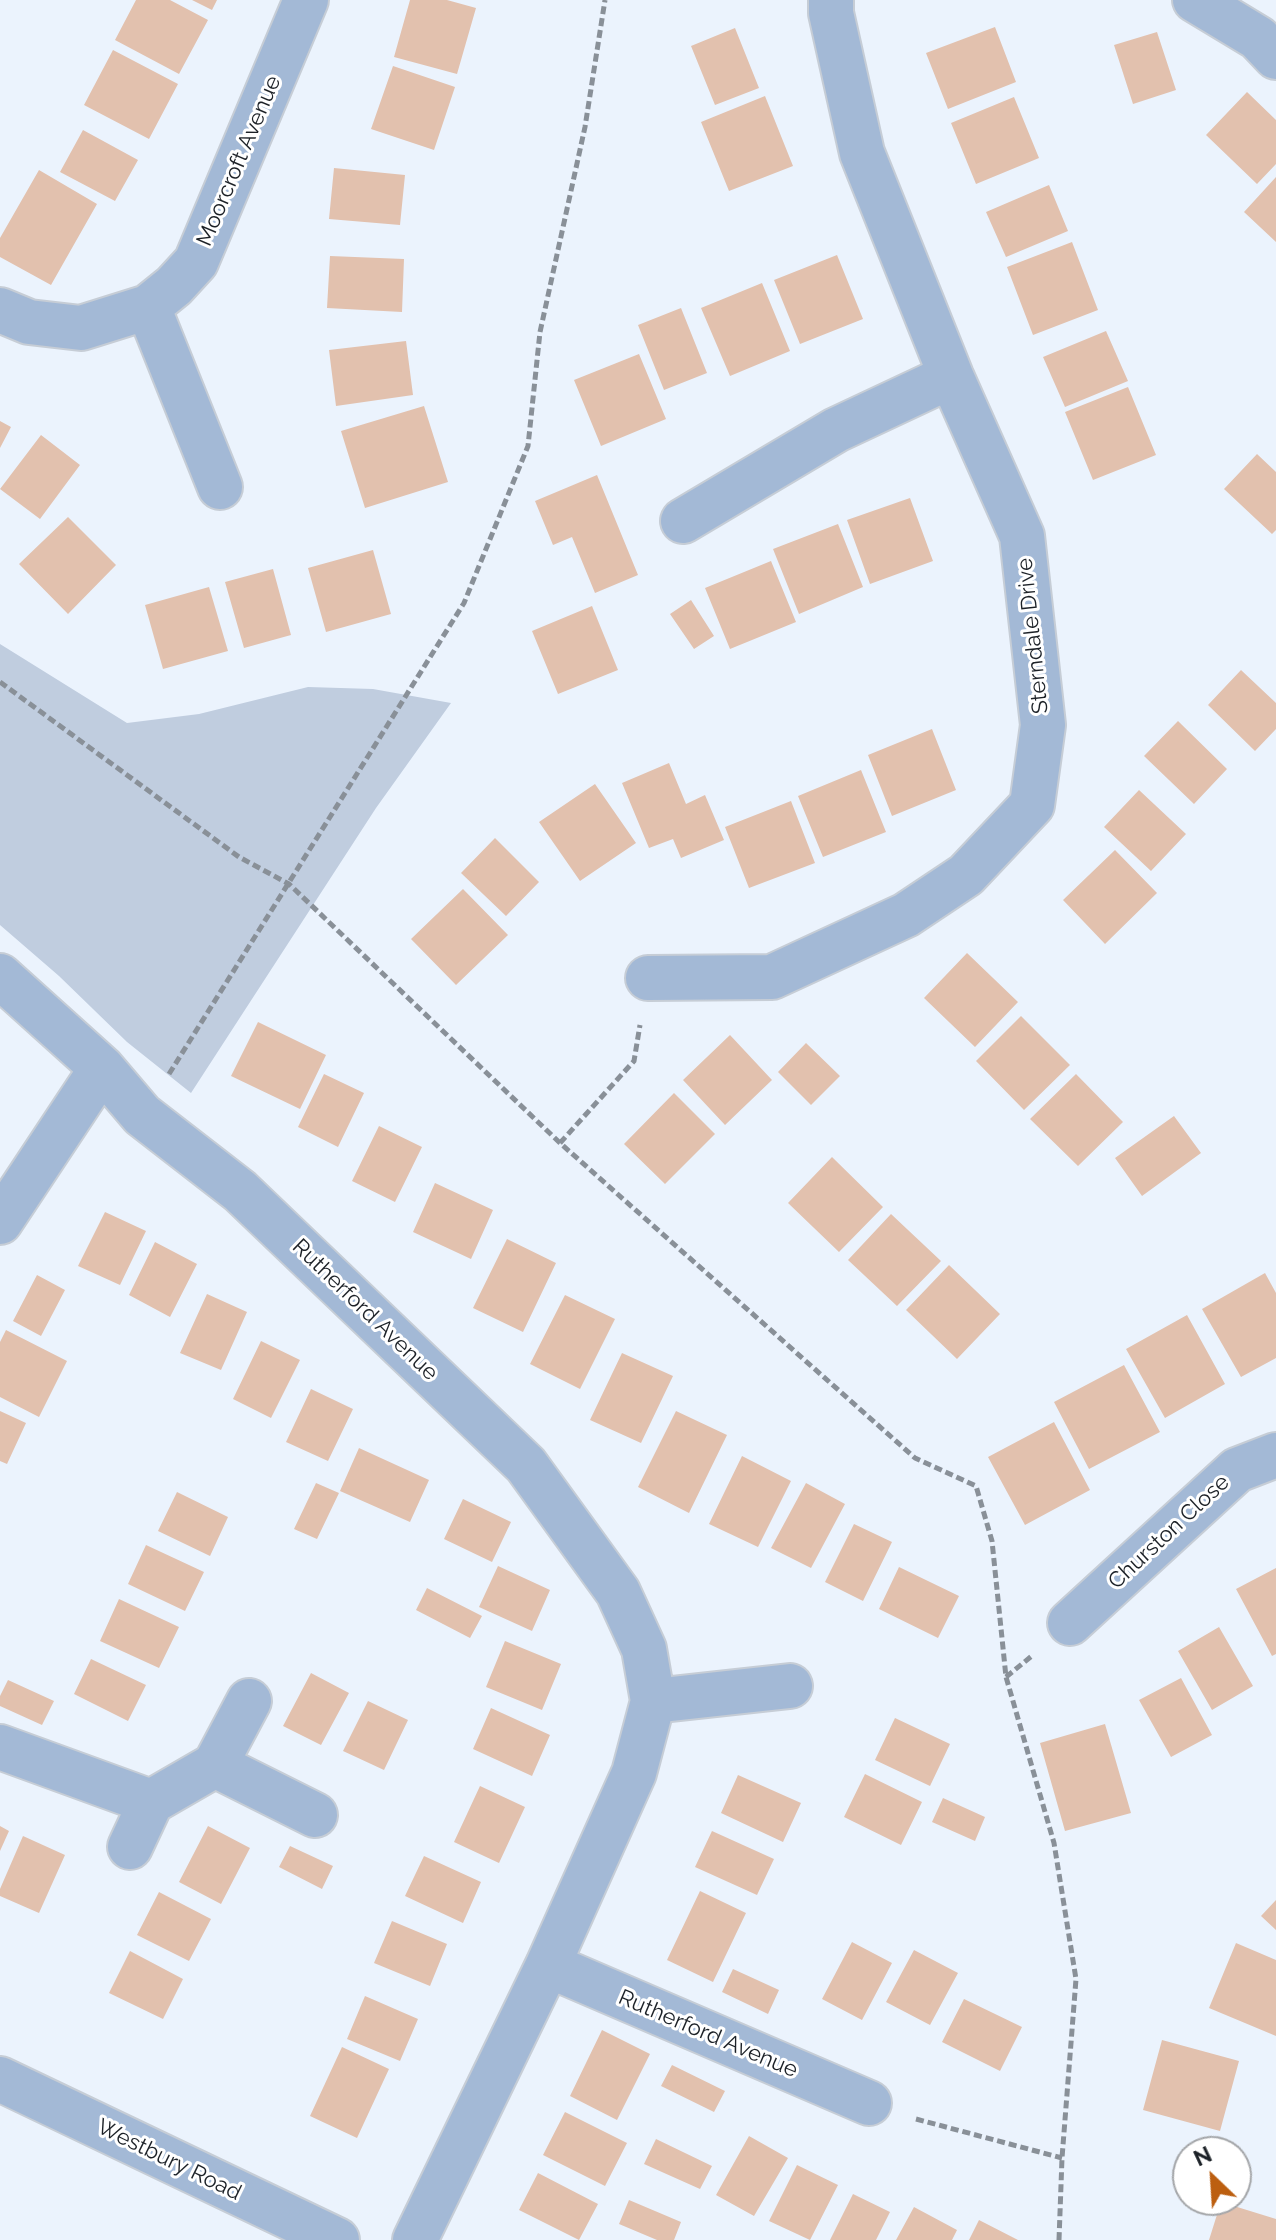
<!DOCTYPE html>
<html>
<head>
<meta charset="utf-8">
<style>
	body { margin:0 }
	#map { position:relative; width:1276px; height:2240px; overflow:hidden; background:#ebf3fd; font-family:Raleway,sans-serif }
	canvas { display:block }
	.north { position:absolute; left:1172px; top:2136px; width:80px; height:80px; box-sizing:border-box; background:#fff; border:2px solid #a4a6a9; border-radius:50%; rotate:335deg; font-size:22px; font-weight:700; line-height:32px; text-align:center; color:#1c2127 }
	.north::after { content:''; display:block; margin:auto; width:28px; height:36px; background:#bc5f10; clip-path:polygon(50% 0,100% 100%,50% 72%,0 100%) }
</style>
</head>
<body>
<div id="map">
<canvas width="1276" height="2240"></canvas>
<div class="north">N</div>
</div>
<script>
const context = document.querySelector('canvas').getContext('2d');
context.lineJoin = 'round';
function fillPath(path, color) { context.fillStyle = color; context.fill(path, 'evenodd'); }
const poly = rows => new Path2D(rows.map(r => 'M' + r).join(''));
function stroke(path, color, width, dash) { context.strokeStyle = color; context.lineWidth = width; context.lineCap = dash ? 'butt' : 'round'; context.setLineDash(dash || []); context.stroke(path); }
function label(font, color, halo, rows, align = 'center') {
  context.font = font + ' Raleway,sans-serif'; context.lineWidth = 6; context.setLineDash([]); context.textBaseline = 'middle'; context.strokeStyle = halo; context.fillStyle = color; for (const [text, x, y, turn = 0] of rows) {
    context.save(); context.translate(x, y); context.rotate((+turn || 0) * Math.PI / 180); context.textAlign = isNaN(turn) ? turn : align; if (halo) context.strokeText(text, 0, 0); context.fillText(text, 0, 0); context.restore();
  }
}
const green = poly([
	[0,644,127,723,199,714,308,687,373,689,451,703,376,808,191,1093,127,1042,59,976,0,925]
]);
const building = poly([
	[136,0,170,0,208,20,179,74,115,40],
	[192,0,217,0,212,10],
	[410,0,447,0,476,8,457,74,394,57],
	[995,27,1016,82,948,109,926,53],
	[735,28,759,88,715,105,691,46],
	[1157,32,1176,90,1133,104,1114,45],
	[113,50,178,84,149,139,84,105],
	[393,66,455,87,434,150,371,129],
	[1247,92,1276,120,1276,164,1257,184,1206,135],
	[765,96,793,166,729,191,701,122],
	[1014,97,1039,158,976,184,951,123],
	[83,130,138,160,115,201,60,172],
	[334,168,405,175,400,225,329,219],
	[39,170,97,204,51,285,0,257,0,238],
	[1276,177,1276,242,1244,212],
	[1049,185,1068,231,1006,257,986,212],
	[1072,242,1098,310,1033,335,1007,267],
	[837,255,863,319,800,344,774,280],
	[330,256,404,259,402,312,327,308],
	[762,283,790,351,730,376,701,308],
	[681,308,707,373,664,390,638,325],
	[1106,331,1128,381,1065,407,1043,357],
	[406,341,413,395,336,406,329,350],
	[639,354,666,419,601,446,574,380],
	[1128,387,1156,455,1093,480,1065,412],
	[424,406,448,482,365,508,341,431],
	[0,421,11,427,0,448],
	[41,435,80,465,40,519,0,489],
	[1257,454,1276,472,1276,530,1272,534,1224,489],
	[597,475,638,575,595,593,572,537,553,545,535,501],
	[910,498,933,561,870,584,847,520],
	[68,517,116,565,68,614,19,564],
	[838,524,863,587,799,614,773,549],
	[373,550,391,614,326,632,308,568],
	[771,561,796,622,730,649,705,588],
	[273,569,291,635,244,648,225,582],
	[209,587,228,651,163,669,145,605],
	[691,600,714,636,694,649,670,614],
	[592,606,618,670,558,694,532,631],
	[1241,670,1276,703,1276,729,1255,751,1208,705],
	[1178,721,1227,769,1194,804,1144,756],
	[932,729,956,790,892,816,868,755],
	[669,763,686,804,705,795,724,840,681,858,673,839,649,848,622,783],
	[861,770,886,832,823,857,798,796],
	[595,784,636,843,580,881,539,822],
	[1139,790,1186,834,1151,871,1104,827],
	[791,801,815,863,749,888,725,827],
	[495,838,539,882,506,916,461,873],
	[1115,850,1157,893,1105,944,1063,900],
	[463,889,508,935,456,985,411,939],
	[967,953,1018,1002,975,1047,924,998],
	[1021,1016,1070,1065,1024,1110,976,1061],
	[258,1022,326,1055,300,1109,231,1076],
	[730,1035,772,1080,725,1125,683,1080],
	[806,1043,840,1076,811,1105,778,1072],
	[324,1074,364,1093,338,1147,298,1127],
	[1076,1074,1123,1122,1078,1166,1030,1119],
	[674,1093,715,1134,665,1184,624,1144],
	[1174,1116,1201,1153,1142,1196,1115,1158],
	[379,1126,422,1147,395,1202,352,1181],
	[832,1157,883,1207,839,1252,788,1203],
	[435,1183,493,1210,471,1259,413,1232],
	[105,1212,146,1231,120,1285,78,1266],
	[891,1214,941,1261,897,1306,848,1260],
	[507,1239,556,1263,523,1332,473,1308],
	[155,1242,197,1264,170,1317,129,1295],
	[949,1265,1000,1314,957,1359,906,1310],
	[1265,1273,1276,1293,1276,1358,1241,1377,1202,1309],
	[37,1275,65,1290,41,1336,13,1321],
	[207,1294,247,1312,221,1370,180,1353],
	[565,1295,615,1319,580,1389,530,1364],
	[1187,1315,1225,1384,1165,1418,1126,1349],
	[6,1330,67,1361,39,1417,0,1397,0,1342],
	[261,1341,300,1360,271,1418,233,1399],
	[622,1353,673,1376,641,1443,590,1420],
	[1124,1365,1160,1432,1089,1469,1054,1402],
	[311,1389,353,1409,328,1461,286,1442],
	[0,1411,26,1423,7,1464,0,1461],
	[676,1411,727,1435,689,1513,638,1487],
	[1054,1422,1090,1490,1025,1525,988,1457],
	[359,1448,429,1480,410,1522,340,1491],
	[742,1456,791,1481,758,1547,709,1524],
	[316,1483,339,1493,317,1539,294,1529],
	[806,1483,845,1504,811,1568,771,1548],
	[177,1492,228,1517,210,1556,158,1531],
	[463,1499,511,1522,492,1562,444,1539],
	[854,1524,892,1542,863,1601,825,1582],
	[146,1545,204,1572,185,1611,128,1584],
	[498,1566,550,1590,532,1631,479,1607],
	[899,1567,959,1596,938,1638,879,1609],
	[1276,1568,1276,1654,1272,1656,1236,1589],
	[427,1588,482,1616,470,1638,416,1610],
	[119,1599,179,1627,159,1668,100,1641],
	[1219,1627,1253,1686,1212,1710,1178,1651],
	[505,1641,561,1664,542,1710,486,1687],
	[91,1659,146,1685,128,1721,74,1694],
	[311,1673,349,1693,321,1745,283,1726],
	[1181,1678,1212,1735,1171,1757,1139,1700],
	[8,1680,54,1701,42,1725,0,1706,0,1696],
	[368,1701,408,1720,384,1770,343,1751],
	[491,1708,550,1735,532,1776,473,1749],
	[895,1718,950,1744,930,1786,875,1760],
	[1105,1724,1131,1813,1065,1831,1040,1743],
	[865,1774,922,1802,901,1845,844,1817],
	[738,1775,801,1803,783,1842,721,1813],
	[480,1786,525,1807,499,1863,454,1842],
	[943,1798,985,1817,975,1841,932,1822],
	[0,1826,9,1831,0,1851],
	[208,1826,250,1848,221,1904,179,1882],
	[712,1831,774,1859,757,1895,695,1867],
	[23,1836,65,1855,39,1913,0,1896,0,1889],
	[290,1846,333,1866,322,1889,279,1867],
	[424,1856,481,1882,463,1923,405,1896],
	[700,1891,746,1913,713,1982,667,1960],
	[159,1892,211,1919,189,1961,137,1935],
	[1276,1900,1276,1930,1261,1916],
	[392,1921,447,1944,430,1986,374,1963],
	[852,1942,892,1963,862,2020,822,1999],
	[1236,1943,1276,1960,1276,2036,1209,2008],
	[914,1950,958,1973,930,2025,886,2002],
	[130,1951,183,1979,163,2019,109,1993],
	[733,1969,779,1990,768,2014,722,1992],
	[365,1996,418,2019,400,2061,347,2039],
	[964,1999,1022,2027,1000,2071,942,2042],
	[602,2030,650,2054,617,2120,570,2096],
	[1162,2040,1239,2061,1220,2131,1143,2110],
	[342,2047,389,2069,357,2138,310,2116],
	[672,2065,725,2091,714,2112,661,2086],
	[565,2112,627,2143,605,2186,543,2155],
	[749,2136,788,2158,754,2216,716,2195],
	[656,2139,712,2166,700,2189,644,2164],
	[797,2165,838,2185,810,2240,769,2221],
	[538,2173,598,2204,579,2240,519,2210],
	[853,2194,890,2212,876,2240,830,2240],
	[629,2200,681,2222,674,2240,657,2240,619,2224],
	[1221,2202,1276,2219,1276,2240,1209,2240],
	[914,2207,957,2230,952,2240,896,2240],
	[979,2220,1018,2240,969,2240]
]);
const path = poly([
	[0,682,239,857,289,884,560,1143,915,1458,976,1486,992,1541,1006,1677,1054,1843,1076,1979,1062,2158,1059,2240],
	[169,1074,464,603,528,446,540,332,585,127,605,0],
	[560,1143,634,1061,640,1025],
	[1006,1677,1033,1655],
	[916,2119,1062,2158]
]);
const minor = poly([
	[1195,0,1258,38,1276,57],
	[148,307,220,487],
	[0,310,29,322,81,328,148,307,174,286,196,262,306,0],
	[683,521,836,430,951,376],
	[0,976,102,1068,142,1115,240,1191,526,1465,618,1592,644,1649,653,1701,634,1773,548,1965,415,2240],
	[648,978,772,977,906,915,966,875,1032,805,1043,725,1022,536,951,376,862,153,831,13,831,0],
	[0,1222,102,1068],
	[1070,1623,1237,1470,1276,1455],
	[653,1701,790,1686],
	[0,1747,151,1802,215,1765],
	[215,1765,315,1815],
	[215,1765,249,1701],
	[130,1847,151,1802],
	[548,1965,869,2103],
	[0,2079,337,2240]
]);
const streetNames = [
	["Moorcroft Avenue",239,161,-67],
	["Sterndale Drive",1033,636,-96],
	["Rutherford Avenue",365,1310,44],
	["Churston Close",1169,1532,-43],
	["Rutherford Avenue",708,2034,23],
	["Westbury Road",169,2160,26]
];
fillPath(green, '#c0cddf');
fillPath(building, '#e2c1ae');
stroke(minor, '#c6cdd6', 48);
stroke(path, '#899098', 5, [8, 4]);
stroke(minor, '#a3b9d6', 44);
label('22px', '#1c2127', '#fff', streetNames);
</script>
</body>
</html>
